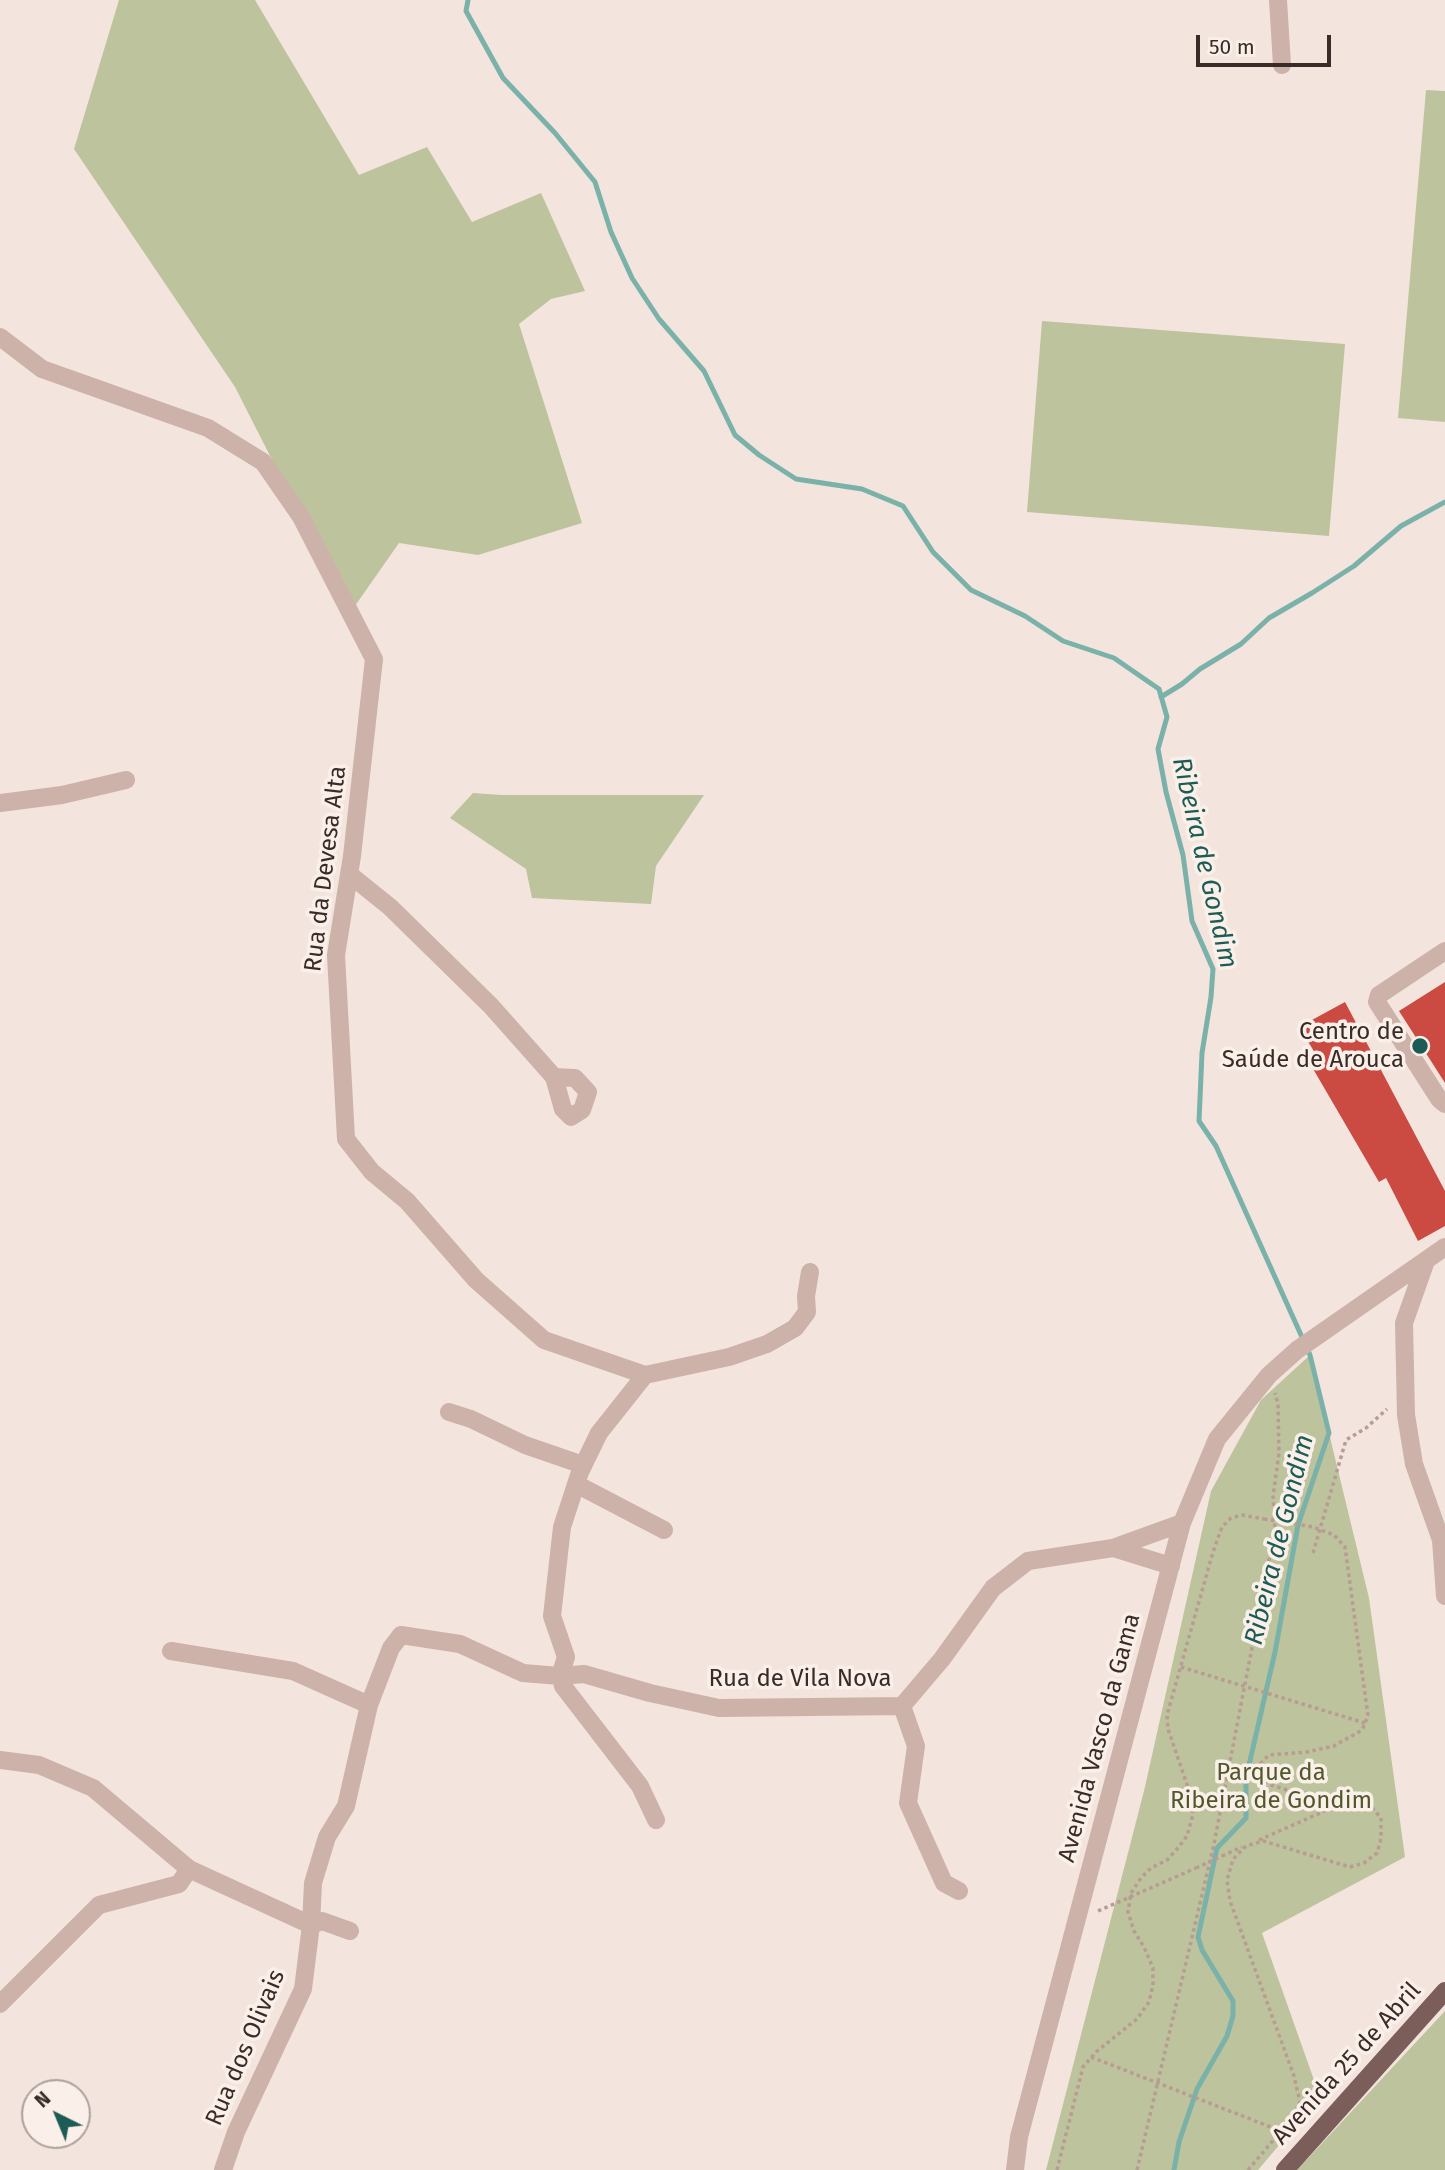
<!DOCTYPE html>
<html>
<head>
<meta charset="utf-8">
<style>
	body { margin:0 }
	#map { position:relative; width:1445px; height:2170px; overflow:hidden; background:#f3e5dd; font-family:"Fira Sans",sans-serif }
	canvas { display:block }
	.north { position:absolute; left:21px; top:2079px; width:70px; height:70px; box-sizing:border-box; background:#fbf0e9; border:2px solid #ada19c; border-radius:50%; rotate:317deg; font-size:19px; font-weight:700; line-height:28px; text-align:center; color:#392b28 }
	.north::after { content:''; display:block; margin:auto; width:24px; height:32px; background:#1c5c55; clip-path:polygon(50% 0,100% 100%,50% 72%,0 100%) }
	.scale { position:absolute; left:1196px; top:35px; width:135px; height:32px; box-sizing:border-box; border:4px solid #392b28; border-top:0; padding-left:9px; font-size:21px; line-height:24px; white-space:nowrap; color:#392b28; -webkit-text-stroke:5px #fbf0e9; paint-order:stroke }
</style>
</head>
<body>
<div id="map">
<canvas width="1445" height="2170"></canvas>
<div class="north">N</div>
<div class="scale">50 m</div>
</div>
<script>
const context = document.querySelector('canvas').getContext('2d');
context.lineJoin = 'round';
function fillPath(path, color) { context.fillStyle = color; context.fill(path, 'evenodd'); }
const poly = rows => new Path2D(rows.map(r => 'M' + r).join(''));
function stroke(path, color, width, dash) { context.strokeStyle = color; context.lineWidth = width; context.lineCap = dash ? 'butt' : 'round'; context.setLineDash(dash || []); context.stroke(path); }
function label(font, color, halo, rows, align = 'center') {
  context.font = font + ' "Fira Sans",sans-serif'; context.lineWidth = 7; context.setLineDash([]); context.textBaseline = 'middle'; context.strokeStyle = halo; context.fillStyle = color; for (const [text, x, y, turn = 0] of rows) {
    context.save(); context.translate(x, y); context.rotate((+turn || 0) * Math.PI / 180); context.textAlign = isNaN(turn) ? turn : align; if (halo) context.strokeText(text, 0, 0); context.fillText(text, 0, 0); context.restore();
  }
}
const green = poly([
	[119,0,255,0,359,175,427,147,472,222,541,193,585,291,551,299,519,324,582,523,478,555,399,543,350,613,235,387,74,149],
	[1426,90,1445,91,1445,422,1398,418],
	[1042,321,1345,344,1329,536,1027,512],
	[473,793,501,795,704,795,656,866,651,904,532,898,526,869,450,818],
	[1310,1355,1369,1598,1405,1857,1262,1933,1320,2097,1258,2170,1046,2170,1144,1791,1211,1491,1261,1400],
	[1445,2011,1445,2170,1297,2170]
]);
const stream = poly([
	[468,0,466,11,503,78,555,133,595,182,611,232,632,278,659,319,704,371,735,435,759,455,796,479,862,489,903,506,933,552,971,590,1025,616,1063,641,1114,658,1159,689,1167,717,1158,749,1166,792,1183,855,1192,921,1213,969,1211,997,1202,1053,1199,1121,1216,1146,1310,1355,1329,1433,1298,1525,1275,1652,1246,1778,1246,1818,1217,1848,1198,1937,1202,1950,1233,2001,1233,2016,1227,2036,1197,2089,1179,2142,1174,2170],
	[1161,697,1182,684,1200,669,1241,644,1269,618,1312,593,1354,566,1401,526,1445,502]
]);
const building = poly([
	[1445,982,1445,1083,1399,1011],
	[1345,1002,1445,1191,1445,1226,1418,1241,1386,1178,1379,1182,1312,1067,1320,1061,1299,1027]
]);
const path = poly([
	[1313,1553,1346,1440,1366,1428,1387,1409],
	[1181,1667,1365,1723],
	[1259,1840,1336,1806],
	[1222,1856,1242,1847],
	[1098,1911,1196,1868],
	[1091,2057,1281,2131],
	[1057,2170,1083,2067,1096,2052,1137,2019,1149,2002,1153,1985,1153,1968,1144,1947,1134,1931,1128,1912,1131,1893,1141,1878,1151,1868,1167,1860,1177,1849,1187,1836,1192,1818,1194,1805,1168,1729,1167,1715,1213,1552,1222,1527,1231,1518,1242,1515,1264,1519],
	[1137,2170,1214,1844,1275,1529,1273,1497,1279,1453,1278,1404,1275,1393],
	[1248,2170,1293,2117,1300,2102,1294,2076,1230,1901,1227,1880,1233,1859,1246,1846,1263,1841,1350,1867,1364,1863,1377,1853,1381,1839,1381,1818,1369,1804,1287,1790,1271,1785,1262,1777,1261,1763,1269,1755,1307,1752,1334,1746,1362,1730,1368,1716,1345,1547,1334,1535,1313,1527,1284,1522]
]);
const minor = poly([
	[1278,0,1282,65],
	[0,337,42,369,208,428,263,462,301,517,374,659,352,856,336,955,346,1139,372,1172,407,1201,476,1280,544,1340,645,1375],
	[0,803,62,795,126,780],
	[349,874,390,907,491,1006,554,1077,563,1109,571,1117,582,1110,588,1092,575,1078,554,1077],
	[1445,951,1379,995,1377,1002,1439,1099,1445,1104],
	[1426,1261,1404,1323,1406,1415,1414,1464,1441,1540,1445,1596],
	[645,1375,729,1357,767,1344,795,1328,807,1312,806,1296,810,1272],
	[449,1412,471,1419,525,1445,583,1465],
	[576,1484,664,1530],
	[1113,1548,1171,1566],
	[171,1651,293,1671,369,1705],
	[560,1676,566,1657,552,1616,562,1527,580,1472,599,1433,645,1375],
	[560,1676,563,1686,640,1786,656,1820],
	[902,1706,916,1746,908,1803,944,1883,959,1891],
	[0,1760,39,1765,93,1788,189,1869,311,1925,303,1989,236,2132,223,2170],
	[350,1931,322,1921,311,1925,313,1883,327,1837,346,1806,369,1705,391,1648,401,1635,460,1644,523,1673,560,1676,584,1674,650,1693,719,1708,902,1706,942,1659,993,1588,1028,1561,1113,1548,1182,1523],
	[0,2004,99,1905,179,1884,189,1869],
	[1015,2170,1019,2137,1182,1523,1217,1439,1269,1375,1297,1350,1445,1247]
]);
const major = poly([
	[1285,2170,1445,1991]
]);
const pathBridge = poly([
	[1264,1519,1284,1522],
	[1336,1806,1356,1797],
	[1196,1868,1222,1856]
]);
const markers = [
	[1420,1046,9,"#1c5c55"]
];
const streetNames = [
	["Rua da Devesa Alta",326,869,-83],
	["Rua de Vila Nova",800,1679],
	["Avenida Vasco da Gama",1100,1738,-75],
	["Rua dos Olivais",246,2048,-67],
	["Avenida 25 de Abril",1347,2064,-48]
];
const poiNames = [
	["Centro de",1404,1032],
	["Saúde de Arouca",1404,1060]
];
const parkNames = [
	["Parque da",1271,1773],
	["Ribeira de Gondim",1271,1801]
];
const waterNames = [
	["Ribeira de Gondim",1204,863,77],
	["Ribeira de Gondim",1280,1540,-76]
];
fillPath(green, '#bdc39c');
stroke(stream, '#7ab2aa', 5);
fillPath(building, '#cb4b43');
stroke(path, '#b89b92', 3.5, [3.5, 3.5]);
stroke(minor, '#ccb2a8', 18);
stroke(major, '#7b5e59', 18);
stroke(pathBridge, '#b89b92', 3.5, [3.5, 3.5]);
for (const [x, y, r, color] of markers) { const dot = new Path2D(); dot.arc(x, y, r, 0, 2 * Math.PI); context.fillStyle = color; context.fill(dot); stroke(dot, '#fbf0e9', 2.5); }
label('24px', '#392b28', '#fbf0e9', streetNames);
label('24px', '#392b28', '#fbf0e9', poiNames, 'right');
label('24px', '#50582b', '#fbf0e9', parkNames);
label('italic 26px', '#1c5c55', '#fbf0e9', waterNames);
</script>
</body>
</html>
